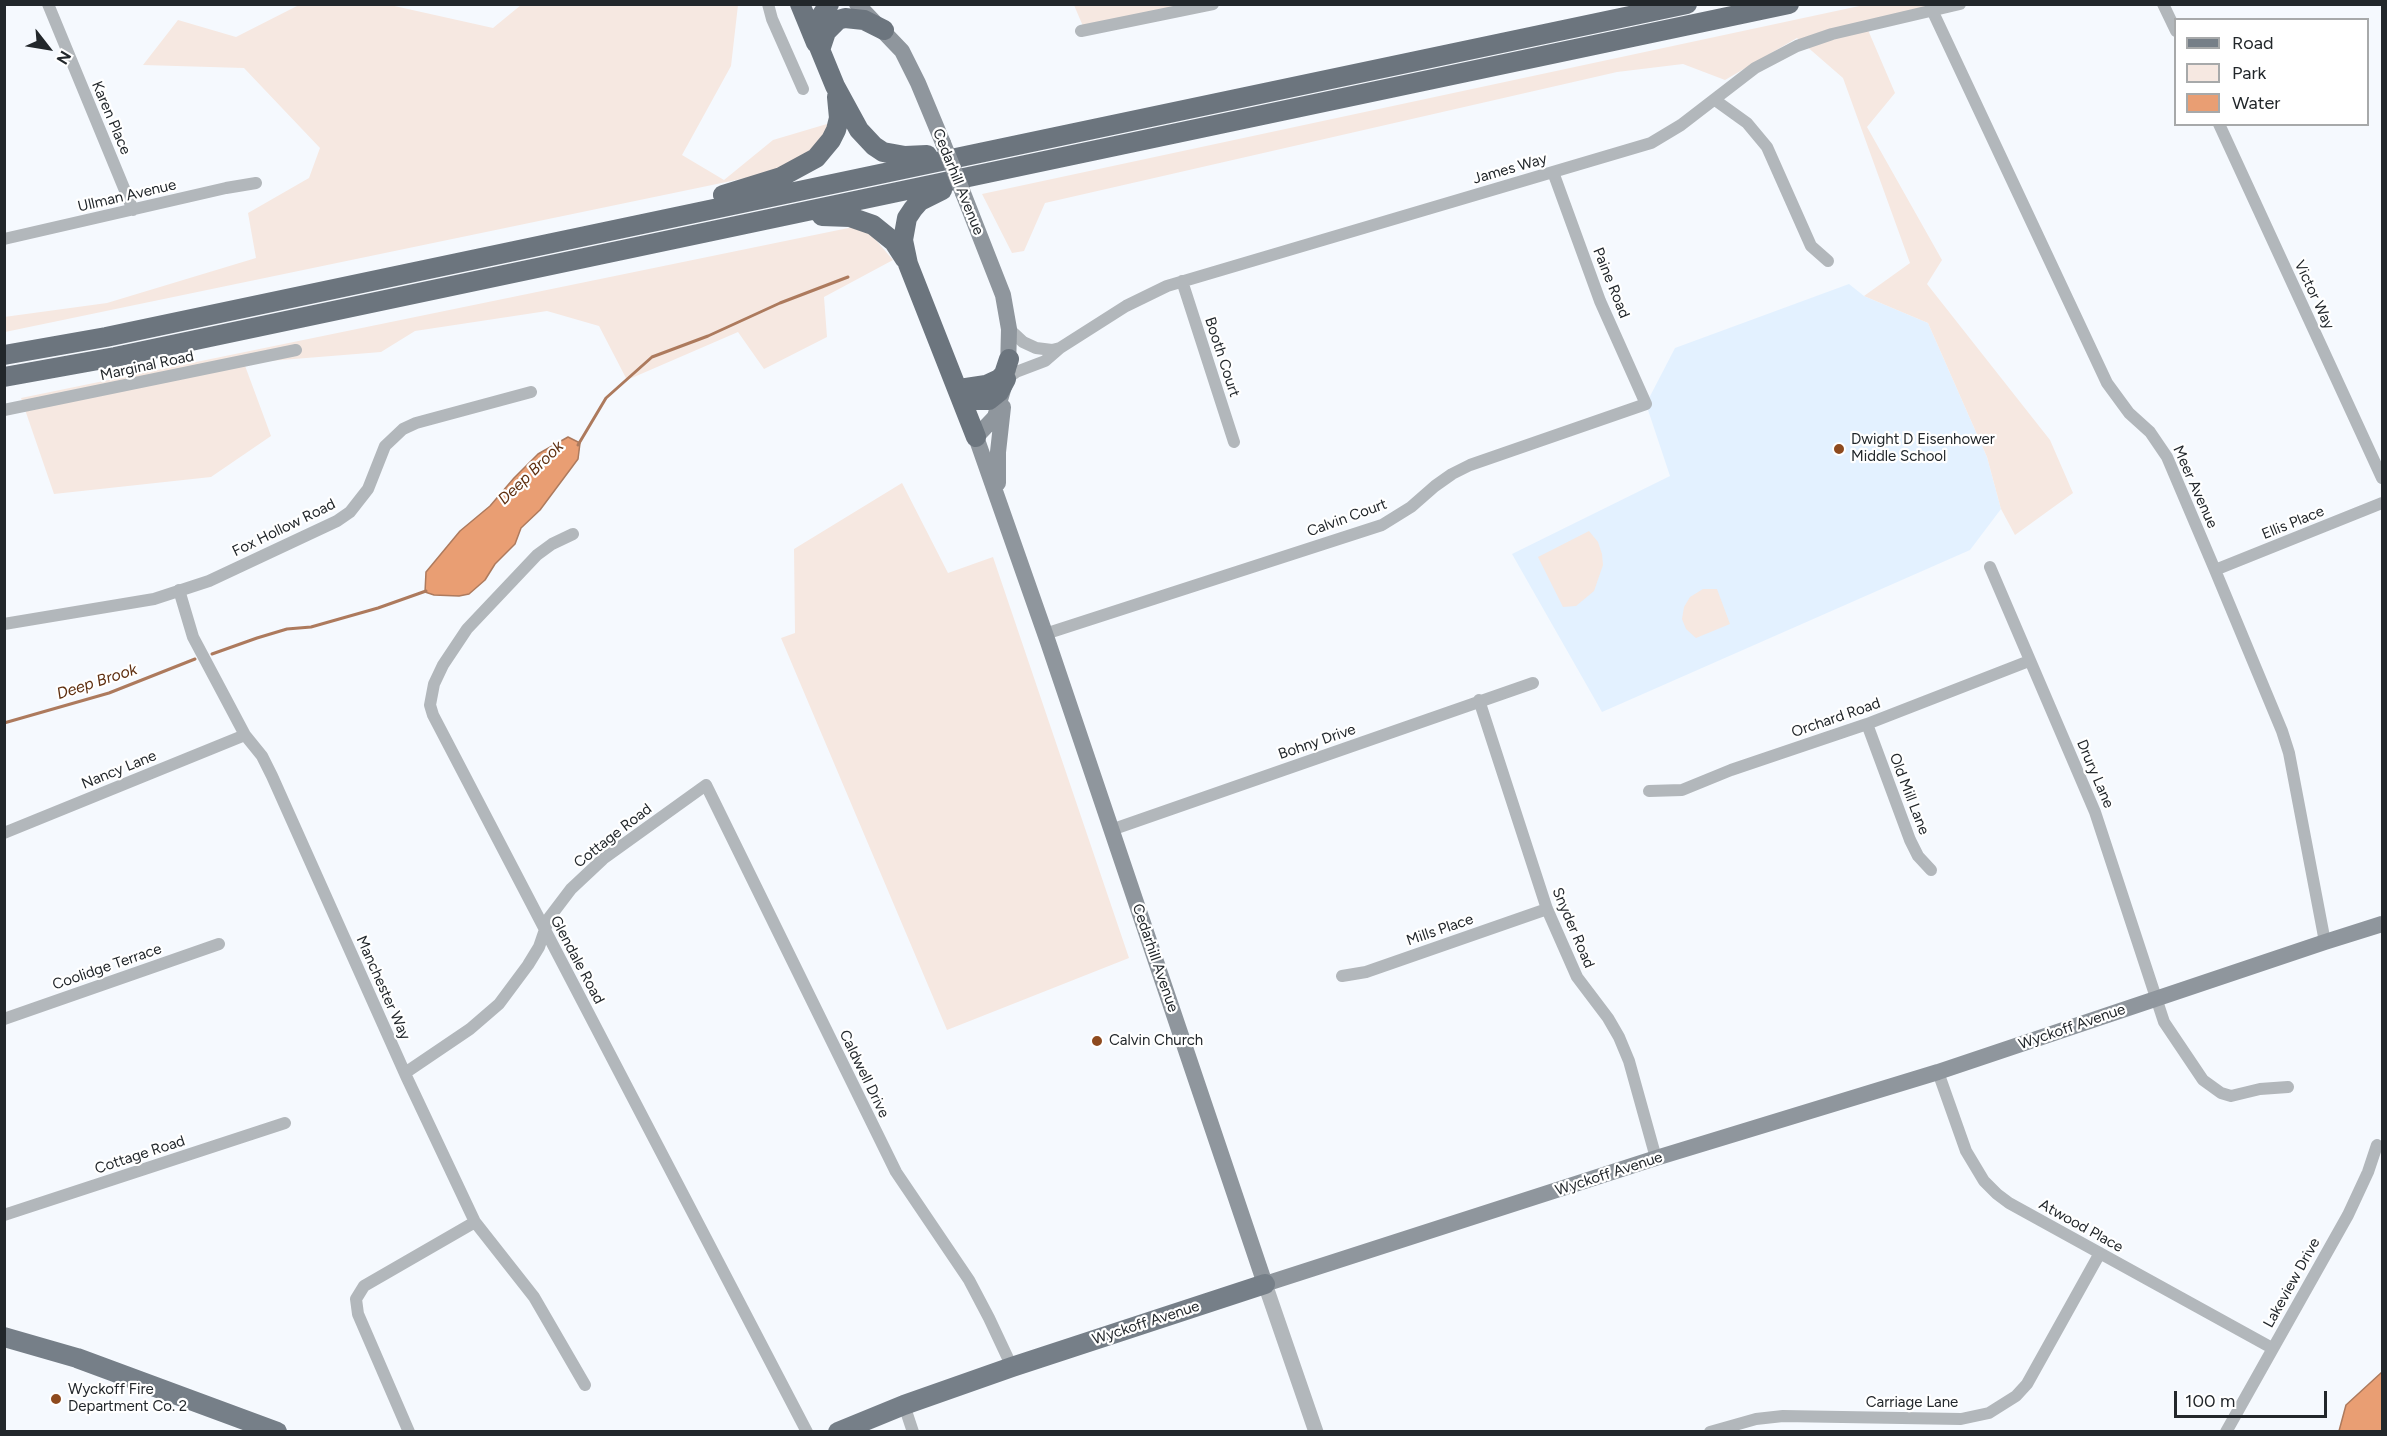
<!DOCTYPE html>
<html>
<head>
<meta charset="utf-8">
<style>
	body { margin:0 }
	#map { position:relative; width:2387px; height:1436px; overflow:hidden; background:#f5f9fe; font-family:Figtree,sans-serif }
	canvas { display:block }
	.frame { position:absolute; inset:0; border:6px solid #22272b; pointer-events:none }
	.legend { position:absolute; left:2174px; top:18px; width:195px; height:108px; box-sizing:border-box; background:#fff; border:2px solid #a7a9aa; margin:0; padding:8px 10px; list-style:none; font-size:18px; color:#22272b }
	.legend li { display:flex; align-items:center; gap:12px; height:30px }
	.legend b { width:30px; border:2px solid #a7a9aa }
	.north { position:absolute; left:18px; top:18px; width:60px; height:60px; -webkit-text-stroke:4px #fff; paint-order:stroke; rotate:121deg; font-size:16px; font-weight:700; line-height:24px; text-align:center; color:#22272b }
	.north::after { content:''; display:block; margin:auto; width:21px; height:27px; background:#22272b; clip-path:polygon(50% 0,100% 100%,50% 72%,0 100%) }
	.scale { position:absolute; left:2174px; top:1391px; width:153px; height:27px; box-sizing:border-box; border:3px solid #22272b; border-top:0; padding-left:8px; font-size:18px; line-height:21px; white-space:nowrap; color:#22272b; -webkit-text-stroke:4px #fff; paint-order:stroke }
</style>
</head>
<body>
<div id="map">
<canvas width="2387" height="1436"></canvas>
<div class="frame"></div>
<ul class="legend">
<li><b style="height:8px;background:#767f88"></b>Road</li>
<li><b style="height:16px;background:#f6e8e1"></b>Park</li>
<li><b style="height:16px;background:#e99e73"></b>Water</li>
</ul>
<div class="north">N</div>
<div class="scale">100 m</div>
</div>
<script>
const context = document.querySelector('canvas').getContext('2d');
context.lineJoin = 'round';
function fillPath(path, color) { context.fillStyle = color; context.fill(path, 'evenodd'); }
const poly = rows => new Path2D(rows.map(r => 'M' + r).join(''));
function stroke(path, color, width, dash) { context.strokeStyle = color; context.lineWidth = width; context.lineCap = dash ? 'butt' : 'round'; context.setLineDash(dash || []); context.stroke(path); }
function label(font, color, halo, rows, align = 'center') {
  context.font = font + ' Figtree,sans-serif'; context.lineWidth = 4.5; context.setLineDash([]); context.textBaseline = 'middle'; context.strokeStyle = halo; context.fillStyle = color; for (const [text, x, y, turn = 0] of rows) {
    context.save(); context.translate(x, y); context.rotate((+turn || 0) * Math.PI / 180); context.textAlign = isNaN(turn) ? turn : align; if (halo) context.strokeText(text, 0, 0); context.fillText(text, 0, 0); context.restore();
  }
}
const built = poly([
	[1849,284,1864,296,1928,323,1987,457,2001,509,1970,550,1602,712,1512,554,1670,476,1646,404,1675,348]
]);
const green = poly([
	[299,5,390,5,493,28,521,5,738,5,731,66,682,155,724,180,773,140,837,121,813,164,5,332,4,317,107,303,256,258,248,213,309,178,320,148,244,68,143,65,178,20,236,37],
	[1074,5,1188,5,1085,31],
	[1864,5,1949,5,1865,23,1895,93,1867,127,1942,260,1927,284,2050,440,2073,493,2015,535,2001,509,1987,457,1928,323,1864,296,1910,263,1843,78,1797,38,1725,80,1683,64,1617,72,1045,203,1024,251,1012,253,982,194],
	[863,225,893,260,824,297,827,337,764,369,738,332,627,380,599,326,547,311,415,331,381,352,244,363,271,436,211,477,54,494,21,398],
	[902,483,948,573,993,557,1129,958,947,1030,781,638,795,633,794,549],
	[1589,531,1598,542,1602,554,1603,565,1594,591,1576,606,1563,607,1538,557],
	[1703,589,1717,589,1730,624,1696,638,1686,629,1682,619,1684,607,1690,597]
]);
const water = poly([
	[568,437,580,443,578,459,540,510,521,528,515,544,495,564,485,580,469,594,459,596,434,595,425,592,426,572,460,531,490,506,514,478,538,454,568,437],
	[2382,1372,2382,1431,2339,1431,2346,1405,2382,1372]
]);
const stream = poly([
	[578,445,606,398,652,357,708,336,780,303,848,277],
	[212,654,257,638,287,629,311,627,378,608,426,591],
	[4,723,109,693,195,659]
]);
const minor = poly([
	[48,4,133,210],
	[768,4,772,19,803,89],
	[2163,4,2176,31],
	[1932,10,2107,383,2129,413,2150,432,2167,457,2215,570,2282,731,2289,753,2325,942],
	[1081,31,1213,4],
	[1715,100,1747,123,1767,147,1811,246,1828,261],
	[2219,124,2382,478],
	[4,239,226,188,256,183],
	[1182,281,1234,442],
	[1009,329,1023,342,1036,348,1052,350,1060,348],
	[1006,379,1016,372,1045,361,1060,348,1126,306,1167,286,1651,143,1681,125,1755,68,1797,46,1832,34,1960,4],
	[4,410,296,350],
	[573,534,552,544,537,555,467,629,443,665,434,684,430,705,433,715,807,1432],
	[1990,567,2095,812,2164,1022,2203,1080,2221,1093,2231,1096,2260,1089,2288,1087],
	[2215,570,2382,503],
	[179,590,193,637,245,735,262,756,272,776,407,1078,475,1222,534,1297,585,1385],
	[4,624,154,599,209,581,337,521,350,512,368,489,385,446,403,429,416,423,531,392],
	[1045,634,1382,525,1411,507,1435,486,1452,474,1470,465,1646,404,1600,301,1553,172],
	[1479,700,1547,909,1577,977,1608,1018,1619,1037,1629,1061,1656,1158],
	[1867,724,1910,840,1918,856,1931,870],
	[1649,791,1682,790,1731,770,1867,724,2029,661],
	[1111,830,1533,683],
	[4,833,245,735],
	[1342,976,1366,972,1547,909],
	[4,1019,219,944],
	[1938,1072,1966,1151,1984,1181,1997,1194,2009,1203,2272,1348],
	[405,1073,470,1029,499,1004,528,965,539,947,549,918,571,889,603,859,706,785,896,1172,969,1280,989,1318,1012,1367],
	[4,1215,285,1123],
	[904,1405,913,1432],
	[409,1432,358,1314,356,1299,364,1286,475,1222],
	[1710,1432,1756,1419,1783,1416,1961,1419,1989,1413,2016,1396,2027,1384,2100,1253],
	[2226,1432,2348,1215,2368,1172,2377,1145]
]);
const tertiary = poly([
	[1265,1284,1316,1432]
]);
const secondary = poly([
	[857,4,902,51,918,83,943,143],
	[963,193,1003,295,1009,329,1008,370],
	[1005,383,995,417,976,437,1048,642,1265,1284,1656,1158,1938,1072,2325,942,2382,924],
	[998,483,998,452,1003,407]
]);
const primary = poly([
	[4,1337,77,1358,277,1432],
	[838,1432,904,1405,1012,1367,1265,1284]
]);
const trunk = poly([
	[800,4,816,43],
	[829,4,820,18,817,27,819,47,835,86,859,130,874,146,883,152,905,156,927,155],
	[821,47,826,32,838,20,845,18,864,20,884,30],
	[942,190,920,201,913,209,907,218,903,240,908,264,976,437],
	[723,195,781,177,816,158,831,140,836,130,839,118,837,97],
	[822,216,850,217,873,225,894,242,905,259],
	[4,355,106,337,1687,4],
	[4,377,115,357,1789,4],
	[959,393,966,388,986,385,999,379,1004,374,1009,359],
	[959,393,971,400,989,400,999,392,1006,379]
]);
const secondaryBridge = poly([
	[943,143,963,193]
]);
const markers = [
	[1839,449,6,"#8e4a1e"],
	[1097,1041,6,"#8e4a1e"],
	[56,1399,6,"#8e4a1e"]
];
const streetNames = [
	["Karen Place",111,118,67],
	["James Way",1510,169,-16],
	["Cedarhill Avenue",958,182,68],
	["Ullman Avenue",127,196,-13],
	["Paine Road",1611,283,68],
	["Victor Way",2314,295,65],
	["Booth Court",1222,357,72],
	["Marginal Road",147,366,-12],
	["Meer Avenue",2195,487,66],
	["Calvin Court",1347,518,-20],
	["Ellis Place",2293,523,-22],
	["Fox Hollow Road",284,528,-26],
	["Orchard Road",1836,718,-19],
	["Bohny Drive",1317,742,-19],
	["Nancy Lane",119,770,-22],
	["Drury Lane",2095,774,67],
	["Old Mill Lane",1909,794,69],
	["Cottage Road",613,836,-38],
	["Snyder Road",1573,928,67],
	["Mills Place",1440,930,-19],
	["Cedarhill Avenue",1155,958,71],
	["Glendale Road",577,960,62],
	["Coolidge Terrace",107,967,-19],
	["Manchester Way",383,988,66],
	["Wyckoff Avenue",2072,1027,-19],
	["Caldwell Drive",864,1074,64],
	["Cottage Road",140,1155,-18],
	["Wyckoff Avenue",1609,1174,-18],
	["Atwood Place",2081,1226,29],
	["Lakeview Drive",2292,1283,-61],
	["Wyckoff Avenue",1146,1323,-18],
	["Carriage Lane",1912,1403]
];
const poiNames = [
	["Dwight D Eisenhower",1851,440],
	["Middle School",1851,457],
	["Calvin Church",1109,1041],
	["Wyckoff Fire",68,1390],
	["Department Co. 2",68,1407]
];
const waterNames = [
	["Deep Brook",531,473,-44],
	["Deep Brook",97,682,-18]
];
fillPath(built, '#e3f1ff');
fillPath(green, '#f6e8e1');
fillPath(water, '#e99e73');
stroke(water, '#ad7a5d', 1.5);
stroke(stream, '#ad7a5d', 3);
stroke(minor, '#b2b7bb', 12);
stroke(tertiary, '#b2b7bb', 15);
stroke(secondary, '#8f969d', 16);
stroke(primary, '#767f88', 20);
stroke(trunk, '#6c757e', 20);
stroke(secondaryBridge, '#8f969d', 16);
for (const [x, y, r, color] of markers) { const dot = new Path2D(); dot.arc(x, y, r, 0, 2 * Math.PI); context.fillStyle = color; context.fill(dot); stroke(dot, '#fff', 2); }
label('15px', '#22272b', '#fff', streetNames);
label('15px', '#22272b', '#fff', poiNames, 'left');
label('italic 16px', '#5f2f0f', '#fff', waterNames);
</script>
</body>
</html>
